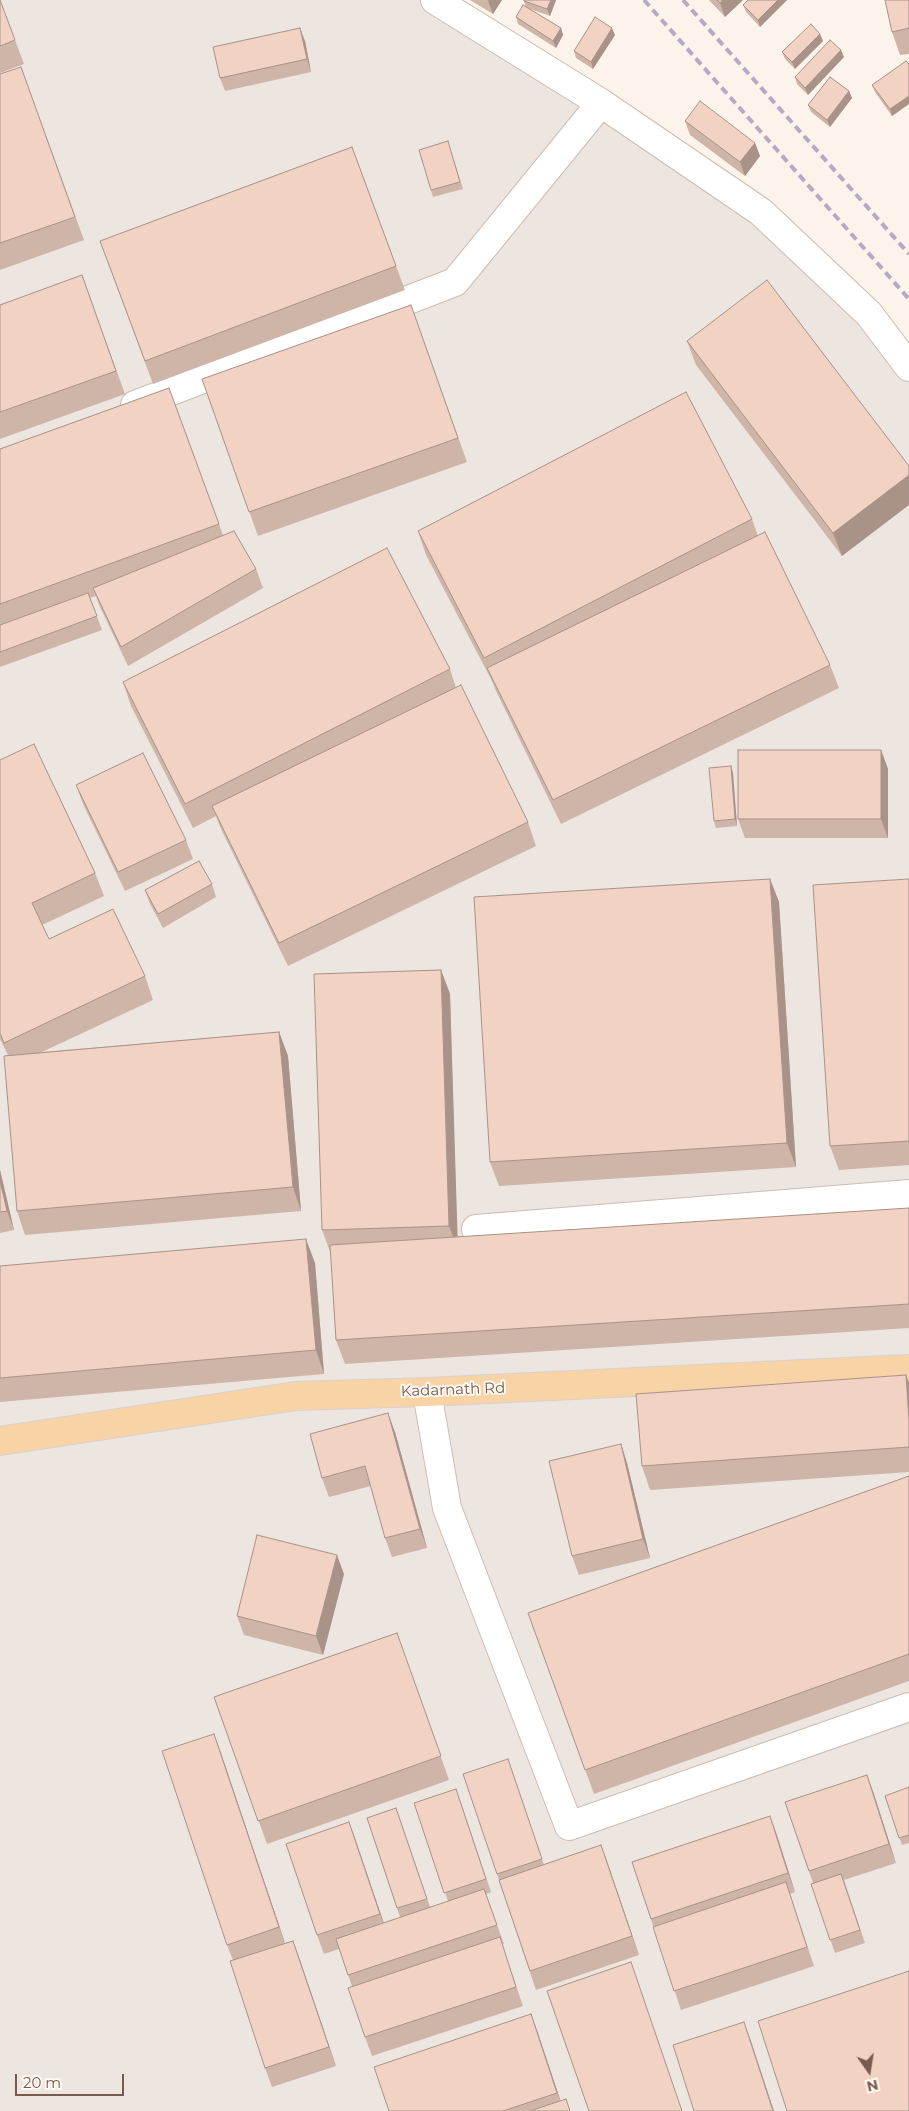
<!DOCTYPE html>
<html>
<head>
<meta charset="utf-8">
<style>
	body { margin:0 }
	#map { position:relative; width:909px; height:2111px; overflow:hidden; background:#fcf4eb; font-family:Montserrat,sans-serif }
	canvas { display:block }
	.north { position:absolute; left:844px; top:2046px; width:50px; height:50px; -webkit-text-stroke:4px #fff9f2; paint-order:stroke; rotate:167deg; font-size:14px; font-weight:700; line-height:20px; text-align:center; color:#785a4e }
	.north::after { content:''; display:block; margin:auto; width:18px; height:22px; background:#785a4e; clip-path:polygon(50% 0,100% 100%,50% 72%,0 100%) }
	.scale { position:absolute; left:15px; top:2074px; width:109px; height:22px; box-sizing:border-box; border:2px solid #785a4e; border-top:0; padding-left:6px; font-size:15px; line-height:18px; white-space:nowrap; color:#785a4e; -webkit-text-stroke:4px #fff9f2; paint-order:stroke }
</style>
</head>
<body>
<div id="map">
<canvas width="909" height="2111"></canvas>
<div class="north">N</div>
<div class="scale">20 m</div>
</div>
<script>
const context = document.querySelector('canvas').getContext('2d');
context.lineJoin = 'round';
function fillPath(path, color) { context.fillStyle = color; context.fill(path, 'evenodd'); }
const poly = rows => new Path2D(rows.map(r => 'M' + r).join(''));
function stroke(path, color, width, dash) { context.strokeStyle = color; context.lineWidth = width; context.lineCap = dash ? 'butt' : 'round'; context.setLineDash(dash || []); context.stroke(path); }
function label(font, color, halo, rows, align = 'center') {
  context.font = font + ' Montserrat,sans-serif'; context.lineWidth = 4; context.setLineDash([]); context.textBaseline = 'middle'; context.strokeStyle = halo; context.fillStyle = color; for (const [text, x, y, turn = 0] of rows) {
    context.save(); context.translate(x, y); context.rotate((+turn || 0) * Math.PI / 180); context.textAlign = isNaN(turn) ? turn : align; if (halo) context.strokeText(text, 0, 0); context.fillText(text, 0, 0); context.restore();
  }
}
const industrial = poly([
	[0,0,435,0,761,212,909,371,909,2111,0,2111]
]);
const minor = poly([
	[435,0,601,103,761,212,869,314,909,367],
	[135,405,455,282,601,103],
	[476,1229,909,1194],
	[427,1392,447,1508,569,1826,909,1707]
]);
const major = poly([
	[0,1441,296,1396,427,1392,909,1369]
]);
const rail = poly([
	[644,0,909,299],
	[683,0,909,254]
]);
const wall = poly([
	[0,0,24,64,0,73],
	[470,0,502,0,493,14],
	[556,0,550,16,527,8,561,28,563,35,556,48,518,24,516,17,526,8,524,1],
	[709,0,743,0,725,17],
	[748,0,787,0,760,27,746,12,743,5],
	[909,0,909,54,900,55,892,32],
	[820,34,823,41,795,69,785,59,782,52],
	[615,35,593,69,576,58,574,51],
	[305,41,311,72,225,91,220,78],
	[844,57,808,95,797,84,795,77],
	[909,64,909,104,892,116,875,92,872,85],
	[21,67,84,240,0,270,0,74],
	[849,91,852,98,830,127,811,112,808,105],
	[685,121,755,143,760,156,745,176,690,135],
	[352,147,405,290,153,384,100,241],
	[450,148,463,189,433,197,431,190],
	[82,275,125,394,0,439,0,305],
	[411,305,467,462,258,536,202,379],
	[687,341,909,466,842,556,696,365],
	[169,388,223,535,256,569,263,588,128,666,100,607,96,596,90,598,102,630,0,667,0,449],
	[752,519,758,536,830,665,839,688,561,824,496,691,492,681,426,555,418,531],
	[450,669,456,688,528,822,536,846,288,966,221,829,216,816,193,828,131,706,123,682],
	[881,750,888,769,888,838,745,838,738,819],
	[0,760,95,873,104,896,42,925,49,939,145,976,153,1000,42,1052,279,1032,288,1056,301,1211,25,1235,17,1211,8,1055,0,1039],
	[731,766,733,773,737,826,716,828,714,821],
	[76,785,186,840,193,859,125,891,83,804],
	[770,879,779,902,796,1167,499,1186,490,1162],
	[909,879,909,1165,839,1170,830,1146],
	[212,884,216,897,163,928,150,904,145,890],
	[441,970,450,994,457,1237,909,1208,909,1328,345,1364,336,1340,331,1254,322,1230],
	[0,1170,14,1230,0,1233],
	[315,1263,324,1374,0,1402,0,1266],
	[906,1375,909,1383,909,1472,650,1490,642,1466],
	[395,1432,427,1548,392,1557,385,1538,371,1486,329,1497,322,1478],
	[621,1444,627,1463,650,1558,579,1575,572,1556],
	[909,1476,909,1681,594,1794,528,1613],
	[344,1574,323,1655,244,1635,237,1616],
	[397,1633,449,1780,267,1844,214,1697],
	[214,1734,285,1943,293,1941,336,2066,272,2087,265,2068,233,1960,227,1945],
	[508,1759,544,1865,601,1845,639,1955,536,1990,497,1874],
	[867,1775,896,1863,844,1880,865,1943,835,1953,811,1884,813,1883,785,1802],
	[909,1787,909,1843,902,1845,885,1796],
	[414,1803,461,1803,491,1892,486,1894,504,1944,502,1944,523,2006,372,2056,365,2037,352,1986,339,1949,324,1954,317,1935,349,1822,384,1923,400,1917,367,1818,396,1808,430,1907,448,1901],
	[770,1816,795,1892,790,1894,814,1966,681,2010,632,1862],
	[531,2014,560,2101,570,2111,389,2111]
]);
const shadedWall = poly([
	[489,0,502,0,493,14,488,1],
	[551,0,556,0,550,16,547,9],
	[723,0,743,0,725,17,720,3],
	[778,0,787,0,760,27,758,20],
	[300,28,305,41,311,72,307,59],
	[561,28,563,35,556,48,553,41],
	[612,28,615,35,593,69,591,62],
	[820,34,823,41,795,69,792,62],
	[841,50,844,57,808,95,805,88],
	[849,91,852,98,830,127,827,120],
	[909,96,909,104,892,116,890,109],
	[755,143,760,156,745,176,740,162],
	[909,475,909,505,842,556,833,533],
	[881,750,888,769,888,838,881,819],
	[731,766,733,773,737,826,735,819],
	[770,879,779,902,796,1167,787,1143],
	[441,970,450,994,458,1250,449,1226],
	[279,1032,288,1056,301,1211,293,1187],
	[0,1170,14,1230,7,1211,0,1181],
	[306,1239,315,1263,324,1374,316,1350],
	[906,1375,909,1383,909,1420],
	[388,1413,395,1432,427,1548,420,1529],
	[621,1444,627,1463,650,1558,643,1539],
	[337,1555,344,1574,323,1655,316,1636],
	[214,1734,221,1753,286,1946,279,1927],
	[867,1775,874,1794,896,1863,889,1844],
	[770,1816,777,1835,795,1892,788,1873],
	[349,1822,356,1841,387,1933,380,1914],
	[601,1845,608,1864,639,1955,632,1936],
	[293,1941,300,1960,336,2066,329,2047],
	[531,2014,538,2033,564,2111,557,2093],
	[744,2022,751,2041,774,2111,773,2111]
]);
const building = poly([
	[0,0,15,40,0,46,0,0],
	[524,0,551,0,547,9,524,1,524,0],
	[717,0,723,0,720,3,717,0],
	[748,0,778,0,758,20,743,5,748,0],
	[885,0,909,0,909,28,892,32,885,0],
	[523,5,561,28,553,41,516,17,523,5],
	[595,17,612,28,591,62,574,51,595,17],
	[811,24,820,34,792,62,782,52,811,24],
	[300,28,307,59,220,78,213,47,300,28],
	[830,40,841,50,805,88,795,77,830,40],
	[906,61,909,64,909,96,890,109,872,85,906,61],
	[21,67,75,217,0,243,0,74,21,67],
	[830,77,849,91,827,120,808,105,830,77],
	[700,101,755,143,740,162,685,121,700,101],
	[448,141,460,182,431,190,419,150,448,141],
	[352,147,396,266,145,361,100,241,352,147],
	[82,275,116,371,0,412,0,305,82,275],
	[767,280,909,466,909,475,833,533,687,341,767,280],
	[411,305,458,438,249,512,202,379,411,305],
	[169,388,219,524,0,604,0,449,169,388],
	[686,392,752,519,484,658,418,531,686,392],
	[234,531,256,569,121,647,93,588,234,531],
	[765,532,830,665,553,800,487,668,765,532],
	[387,548,450,669,185,804,123,682,387,548],
	[88,593,97,616,0,652,0,625,88,593],
	[461,685,528,822,279,943,212,806,461,685],
	[34,744,95,873,32,903,49,939,113,909,145,976,4,1043,0,1033,0,760,34,744],
	[738,750,881,750,881,819,738,819,738,750],
	[143,753,186,840,118,872,76,785,143,753],
	[731,766,735,819,714,821,709,768,731,766],
	[199,861,212,884,158,914,145,890,199,861],
	[770,879,787,1143,490,1162,474,897,770,879],
	[909,879,909,1141,830,1146,813,885,909,879],
	[441,970,449,1226,322,1230,314,974,441,970],
	[279,1032,293,1187,17,1211,4,1056,279,1032],
	[0,1181,7,1211,0,1212,0,1181],
	[909,1208,909,1304,336,1340,330,1245,909,1208],
	[306,1239,316,1350,0,1378,0,1266,306,1239],
	[906,1375,909,1420,909,1447,642,1466,636,1394,906,1375],
	[388,1413,420,1529,385,1538,365,1466,322,1478,310,1434,388,1413],
	[621,1444,643,1539,572,1556,549,1461,621,1444],
	[909,1476,909,1654,585,1770,528,1613,909,1476],
	[257,1535,337,1555,316,1636,237,1616,257,1535],
	[397,1633,441,1756,258,1821,214,1697,397,1633],
	[214,1734,279,1927,227,1945,162,1751,214,1734],
	[508,1759,542,1859,497,1874,463,1774,508,1759],
	[867,1775,889,1844,809,1871,785,1802,867,1775],
	[909,1787,909,1835,899,1838,885,1796,909,1787],
	[456,1789,486,1879,444,1893,414,1803,456,1789],
	[396,1808,427,1899,397,1908,367,1818,396,1808],
	[770,1816,788,1873,651,1919,632,1862,770,1816],
	[349,1822,380,1914,317,1935,286,1844,349,1822],
	[601,1845,632,1936,530,1971,499,1880,601,1845],
	[841,1874,860,1930,830,1940,811,1884,841,1874],
	[786,1882,807,1947,674,1991,653,1927,786,1882],
	[484,1889,497,1925,348,1975,336,1939,484,1889],
	[500,1937,516,1987,365,2037,348,1988,500,1937],
	[293,1941,329,2047,265,2068,230,1961,293,1941],
	[631,1962,682,2111,589,2111,547,1991,631,1962],
	[909,1971,909,2111,787,2111,758,2021,909,1971],
	[531,2014,557,2093,503,2111,389,2111,374,2067,531,2014],
	[744,2022,773,2111,694,2111,673,2045,744,2022],
	[566,2099,570,2111,530,2111,566,2099]
]);
const streetNames = [
	["Kadarnath Rd",453,1390,-2]
];
fillPath(industrial, '#ece5e0');
stroke(minor, '#cfbcb0', 30);
stroke(major, '#d9d1cd', 30);
stroke(minor, '#fff', 28);
stroke(major, '#f8d3a6', 28);
stroke(rail, '#b7a8c7', 4, [8, 5]);
fillPath(wall, '#cfb5a8');
fillPath(shadedWall, '#a99388');
fillPath(building, '#f1d2c3');
stroke(building, '#a99388', 1);
label('15px', '#785a4e', '#fff9f2', streetNames);
</script>
</body>
</html>
